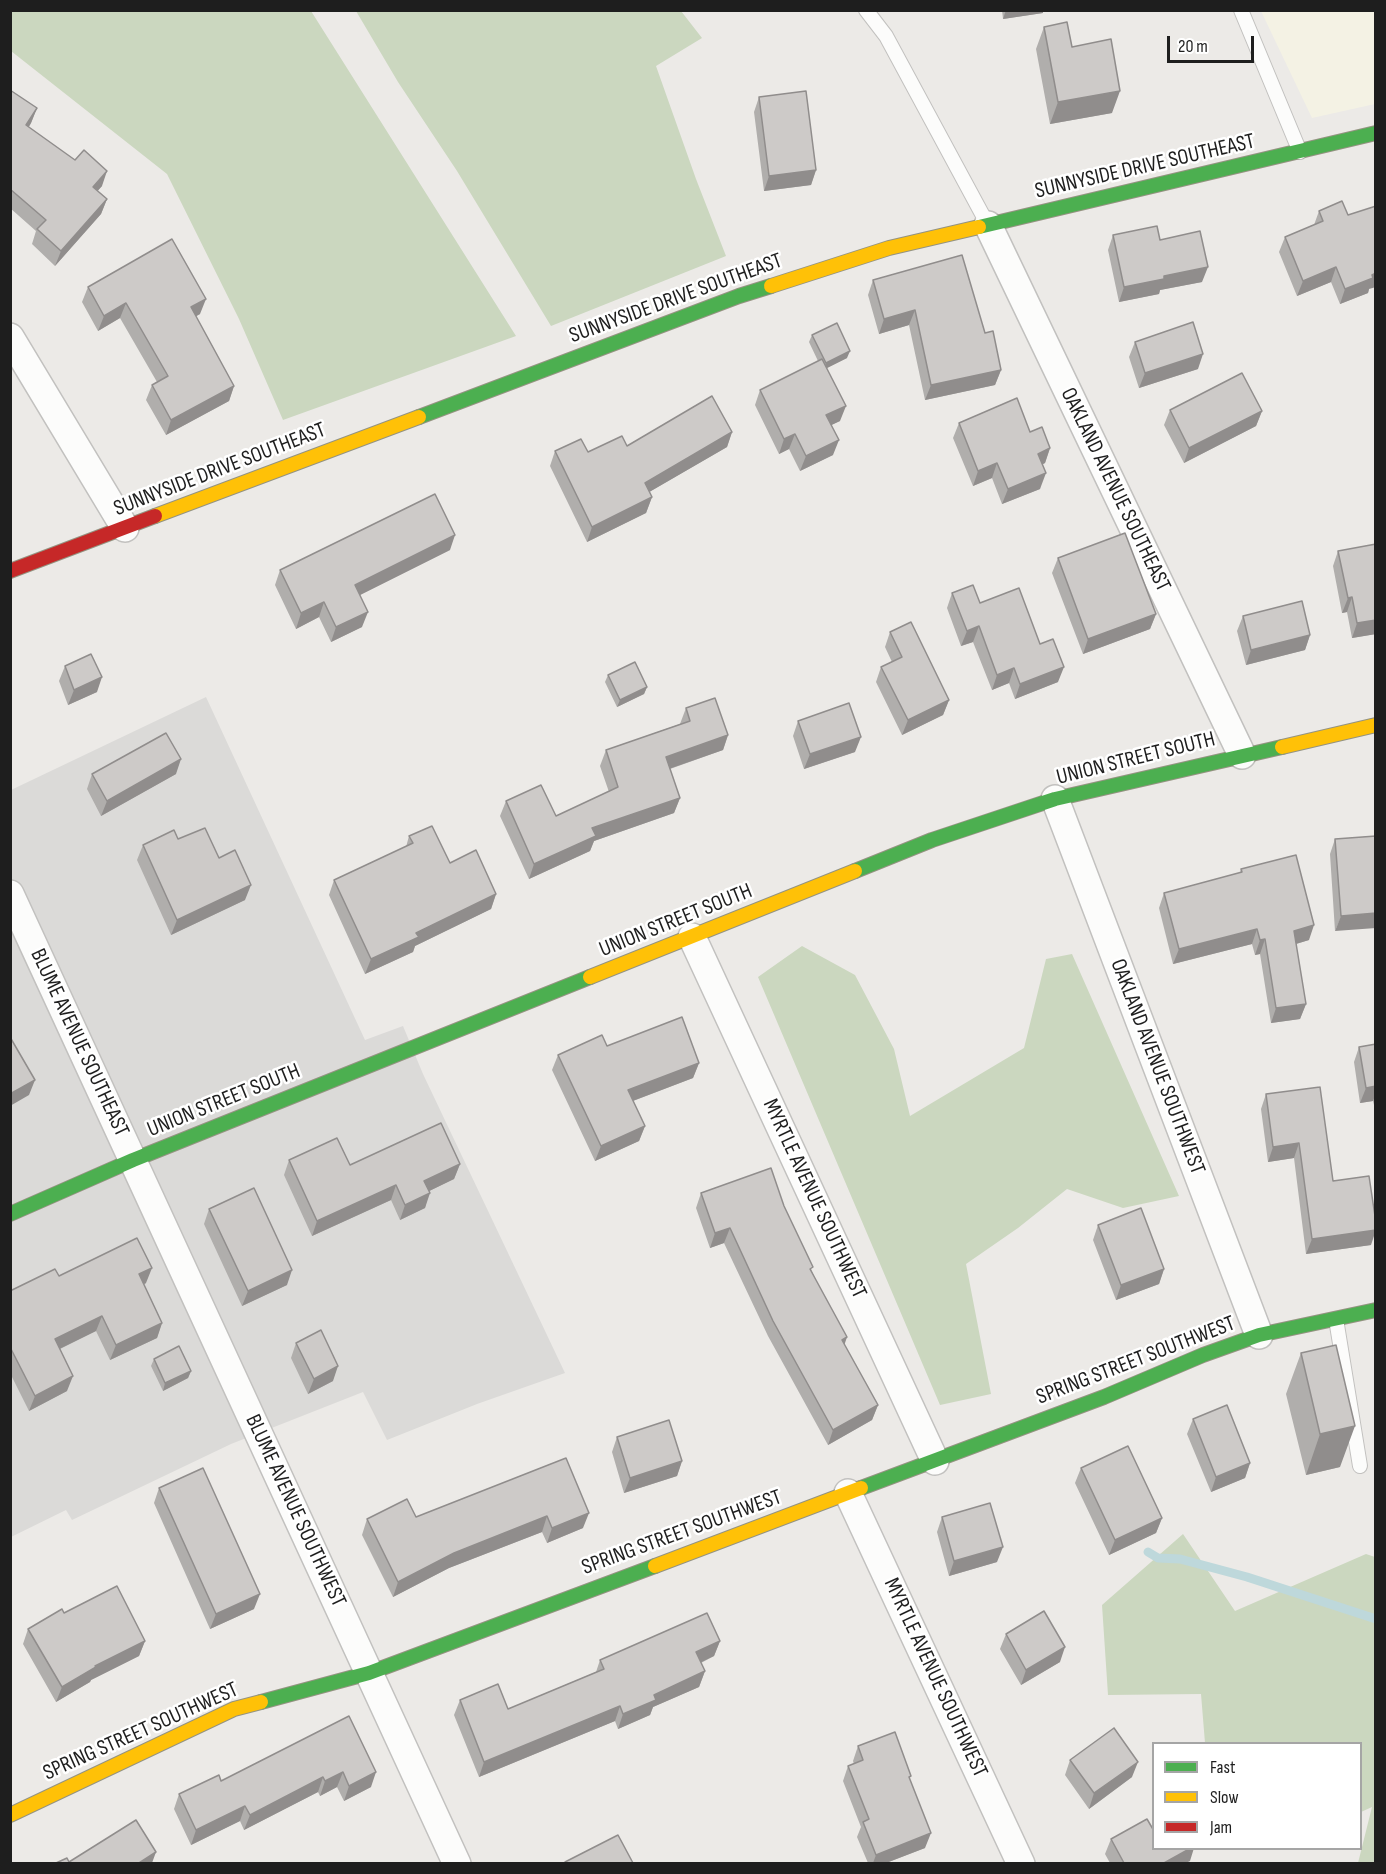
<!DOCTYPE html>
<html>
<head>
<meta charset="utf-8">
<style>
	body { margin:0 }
	#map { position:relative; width:1386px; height:1874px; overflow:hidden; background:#eceae7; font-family:"Sofia Sans Condensed",sans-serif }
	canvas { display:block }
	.frame { position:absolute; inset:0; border:12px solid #1e1e1e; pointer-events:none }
	.legend { position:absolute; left:1152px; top:1742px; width:210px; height:108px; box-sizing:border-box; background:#fff; border:2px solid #a5a5a5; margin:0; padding:8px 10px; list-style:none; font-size:18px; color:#1e1e1e }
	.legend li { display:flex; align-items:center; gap:12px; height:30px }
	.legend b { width:30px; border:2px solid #a5a5a5 }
	.scale { position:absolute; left:1167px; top:36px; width:87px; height:27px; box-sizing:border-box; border:3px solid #1e1e1e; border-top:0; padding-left:8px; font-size:18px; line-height:21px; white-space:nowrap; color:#1e1e1e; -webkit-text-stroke:4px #fff; paint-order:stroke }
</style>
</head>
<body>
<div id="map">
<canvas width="1386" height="1874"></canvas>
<div class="frame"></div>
<ul class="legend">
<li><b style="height:8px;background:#4caf50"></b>Fast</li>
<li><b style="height:8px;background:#ffc107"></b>Slow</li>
<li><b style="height:8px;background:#c62828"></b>Jam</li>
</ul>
<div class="scale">20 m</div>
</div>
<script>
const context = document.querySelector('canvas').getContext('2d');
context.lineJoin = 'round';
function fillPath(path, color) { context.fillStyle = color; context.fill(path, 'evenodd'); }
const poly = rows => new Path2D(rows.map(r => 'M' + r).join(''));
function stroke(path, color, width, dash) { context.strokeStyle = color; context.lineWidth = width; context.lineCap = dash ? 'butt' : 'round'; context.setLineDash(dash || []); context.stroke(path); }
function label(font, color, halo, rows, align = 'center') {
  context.font = font + ' "Sofia Sans Condensed",sans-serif'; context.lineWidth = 5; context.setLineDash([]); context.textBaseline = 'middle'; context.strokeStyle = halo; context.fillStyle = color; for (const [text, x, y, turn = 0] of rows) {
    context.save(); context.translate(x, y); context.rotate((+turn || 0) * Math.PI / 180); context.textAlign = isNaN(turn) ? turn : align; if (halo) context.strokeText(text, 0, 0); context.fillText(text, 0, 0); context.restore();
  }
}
const residential = poly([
	[206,697,365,1040,403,1026,423,1074,565,1373,477,1404,387,1440,363,1392,231,1444,72,1520,66,1510,11,1537,11,790]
]);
const education = poly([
	[1261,11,1375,11,1375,104,1312,118]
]);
const forest = poly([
	[10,11,311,11,516,336,283,420,239,319,167,174,11,51],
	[356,11,681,11,702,38,656,66,696,179,726,256,551,326,457,171,398,82],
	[802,946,855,975,894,1049,910,1116,1024,1048,1046,959,1072,954,1179,1196,1123,1208,1067,1189,1018,1228,966,1264,991,1394,940,1405,758,977],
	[1183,1534,1235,1611,1366,1554,1375,1557,1375,1863,1358,1863,1372,1807,1361,1812,1360,1744,1205,1743,1201,1694,1108,1695,1102,1605]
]);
const stream = poly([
	[1148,1552,1158,1558,1180,1559,1247,1577,1376,1619]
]);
const lane = poly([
	[866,10,886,36,988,225],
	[1241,10,1300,152],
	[1336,1319,1360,1466]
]);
const street = poly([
	[988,225,1242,755],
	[10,337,125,528],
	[1055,799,1259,1335],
	[10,894,457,1864],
	[692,937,935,1461],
	[848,1493,1021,1864]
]);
const fast = poly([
	[979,227,1376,133],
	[419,417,739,296,771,286],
	[855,871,932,840,1055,799,1282,747],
	[10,1214,133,1160,590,977],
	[861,1488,1104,1397,1203,1355,1259,1335,1376,1310],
	[261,1702,369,1673,655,1566]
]);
const slow = poly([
	[771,286,889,248,979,227],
	[155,516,419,417],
	[1282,747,1376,725],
	[590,977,855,871],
	[655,1566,861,1488],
	[10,1815,234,1709,261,1702]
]);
const jam = poly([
	[10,571,155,516]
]);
const wall = poly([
	[1002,10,1043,10,1043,13,1003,19],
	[1044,27,1072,47,1112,113,1050,124,1036,49],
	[10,90,37,108,31,123,29,127,102,186,97,191,107,199,101,214,55,266,32,244,36,231,10,208],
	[759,97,816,170,811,185,764,191,754,112],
	[1319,211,1369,289,1368,293,1340,304,1331,282,1297,296,1279,252,1285,237,1314,225],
	[1113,235,1160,240,1202,282,1160,290,1159,294,1119,302,1108,250],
	[873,280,985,333,1001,370,995,385,925,400,909,325,879,334,868,295],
	[88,287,200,314,196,316,234,386,229,401,166,435,146,400,152,385,157,382,120,318,98,331,82,302],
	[812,335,847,358,827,368,840,421,831,425,833,455,800,471,789,449,779,454,755,405,760,390,818,361,809,342],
	[1135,342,1198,369,1139,388,1129,357],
	[1170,410,1262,411,1256,426,1184,463,1164,425],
	[959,423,1030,432,1050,448,1045,463,1042,465,1040,489,1002,504,992,478,973,486,953,438],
	[732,432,727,447,649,492,652,497,646,513,587,542,550,466,555,451,588,452],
	[450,550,360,595,362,627,331,642,319,617,296,629,275,585,280,570],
	[1338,551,1376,634,1352,638,1347,612,1342,613,1333,566],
	[1058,558,1156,614,1150,629,1083,654,1052,573],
	[952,593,980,603,1040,644,1058,682,1015,699,1009,683,992,690,973,642,961,646,947,608],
	[1243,616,1310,635,1305,650,1246,665,1237,631],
	[890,632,949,700,943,715,902,735,876,682,881,667,892,662,885,647],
	[65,666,97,692,68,705,59,681],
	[608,675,647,687,644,694,617,707,605,682],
	[686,708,728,735,723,750,670,769,680,798,674,813,594,841,590,851,529,879,500,816,506,801,556,816,609,792,600,766,606,750,680,724],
	[798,721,855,752,804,769,793,736],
	[92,774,176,774,101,816,87,789],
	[409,836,496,894,491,909,415,946,413,952,365,974,329,895,334,880,406,847],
	[1376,836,1335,931,1330,854,1335,839],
	[178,839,219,858,245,900,171,935,137,860,143,845],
	[1241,869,1309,940,1296,944,1306,1004,1300,1019,1271,1023,1260,954,1255,955,1252,944,1173,964,1159,908,1164,893,1240,873],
	[1376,1044,1376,1109,1375,1109,1373,1101,1360,1103,1354,1062,1359,1047],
	[607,1046,699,1063,693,1078,633,1101,645,1126,639,1141,595,1161,552,1070,558,1055],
	[1266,1094,1333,1181,1371,1245,1306,1254,1294,1158,1268,1162,1261,1109],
	[289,1160,350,1165,460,1164,454,1179,429,1191,425,1208,400,1220,391,1200,312,1236,284,1175],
	[701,1193,784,1206,812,1271,844,1344,878,1405,872,1420,828,1445,768,1336,724,1243,710,1248,696,1208],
	[209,1209,287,1285,242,1306,204,1224],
	[1098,1225,1164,1269,1159,1284,1116,1300,1093,1240],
	[59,1276,146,1283,144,1285,162,1323,157,1338,110,1360,96,1331,60,1349,67,1391,29,1411,10,1373,10,1291],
	[296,1343,333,1381,308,1394,291,1358],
	[1301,1353,1340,1467,1306,1475,1286,1394],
	[154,1359,191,1371,188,1378,163,1391,151,1366],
	[1193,1419,1250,1463,1245,1478,1211,1492,1187,1434],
	[617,1437,682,1461,677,1476,624,1493,612,1452],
	[566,1458,583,1528,547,1543,542,1532,449,1568,393,1597,362,1535,367,1519,416,1517],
	[1081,1468,1162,1518,1156,1533,1109,1555,1075,1483],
	[159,1488,254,1609,210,1629,154,1503],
	[942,1517,997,1562,949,1576,937,1532],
	[64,1613,145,1641,139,1656,91,1680,90,1682,56,1702,23,1644,28,1629],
	[1006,1634,1060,1662,1021,1685,1000,1649],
	[720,1641,714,1656,701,1663,705,1671,699,1687,653,1707,650,1715,618,1729,615,1721,479,1777,454,1715,460,1700,508,1709,596,1672,600,1660],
	[349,1716,371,1787,344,1801,337,1787,320,1796,318,1792,244,1830,240,1821,191,1845,174,1809,179,1794,221,1781],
	[858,1746,910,1780,925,1848,886,1863,868,1863,857,1837,861,1827,843,1781,848,1766,854,1764,853,1761],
	[1070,1760,1132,1777,1089,1809,1065,1775],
	[1111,1839,1154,1848,1190,1861,1185,1863,1110,1863,1105,1854]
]);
const shadedWall = poly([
	[1006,10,1043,10,1043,13,1003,19],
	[1120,91,1112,113,1050,124,1058,102],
	[37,108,31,123,20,140,26,125],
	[816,170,811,185,764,191,769,176],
	[107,171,102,186,88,202,93,187],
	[107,199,101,214,55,266,61,251],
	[1208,267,1202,282,1160,290,1159,294,1119,302,1124,287,1164,276],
	[1336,267,1331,282,1297,296,1303,281],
	[1376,273,1376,287,1369,289,1368,293,1340,304,1345,289],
	[206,299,200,314,186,322,191,307],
	[126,303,120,318,98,331,104,316],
	[915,310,909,325,879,334,884,319],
	[850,351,847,358,823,370,826,363],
	[1203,354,1198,369,1139,388,1145,373],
	[1001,370,995,385,925,400,931,385],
	[234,386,229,401,166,435,171,420],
	[846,406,840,421,821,430,826,415],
	[1262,411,1256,426,1184,463,1189,448],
	[732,432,727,447,639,498,645,483],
	[795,434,789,449,779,454,784,439],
	[839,440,833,455,800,471,806,456],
	[1050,448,1045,463,1032,469,1038,454],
	[997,463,992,478,973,486,978,471],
	[1046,473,1040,489,1002,504,1008,489],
	[652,497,646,513,587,542,592,527],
	[455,535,450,550,350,600,355,585],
	[1352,597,1347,612,1342,613,1348,598],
	[324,602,319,617,296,629,301,613],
	[368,612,362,627,331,642,336,627],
	[1156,614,1150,629,1083,654,1088,639],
	[1376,620,1376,634,1352,638,1357,623],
	[979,626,973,642,961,646,967,631],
	[1310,635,1305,650,1246,665,1251,650],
	[1064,667,1058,682,1015,699,1020,684],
	[1014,668,1009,683,992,690,997,675],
	[102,677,97,692,68,705,74,690],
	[647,687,644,694,617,707,620,700],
	[949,700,943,715,902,735,908,720],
	[728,735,723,750,660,772,666,757],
	[861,737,855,752,804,769,810,754],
	[181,759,176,774,101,816,107,801],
	[680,798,674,813,594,841,590,851,529,879,534,864,592,828],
	[251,885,245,900,171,935,177,920],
	[496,894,491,909,415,946,413,952,365,974,371,959,416,933],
	[1376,913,1376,928,1335,931,1341,916],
	[1314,925,1309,940,1289,946,1294,931],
	[1257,929,1252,944,1173,964,1179,949],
	[1265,939,1260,954,1255,955,1260,940],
	[1306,1004,1300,1019,1271,1023,1276,1008],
	[699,1063,693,1078,622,1105,628,1090],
	[35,1080,29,1095,10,1106,10,1094],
	[1376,1086,1376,1093,1373,1101,1360,1103,1366,1088],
	[645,1126,639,1141,595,1161,601,1146],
	[1299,1143,1294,1158,1268,1162,1273,1147],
	[460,1164,454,1179,419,1196,424,1181],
	[396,1185,391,1200,312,1236,317,1221],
	[430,1193,425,1208,400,1220,405,1205],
	[730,1228,724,1243,710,1248,715,1233],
	[1376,1230,1371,1245,1306,1254,1312,1239],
	[152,1268,146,1283,133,1289,139,1274],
	[1164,1269,1159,1284,1116,1300,1121,1285],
	[292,1270,287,1285,242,1306,248,1291],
	[102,1316,96,1331,49,1354,55,1339],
	[162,1323,157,1338,110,1360,116,1345],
	[847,1337,842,1352,842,1340],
	[338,1366,333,1381,308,1394,314,1379],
	[191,1371,188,1378,163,1391,165,1383],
	[73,1376,67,1391,29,1411,35,1396],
	[878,1405,872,1420,828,1445,833,1430],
	[1355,1426,1340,1467,1306,1475,1320,1434],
	[682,1461,677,1476,624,1493,630,1478],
	[1250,1463,1245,1478,1211,1492,1216,1477],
	[589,1513,583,1528,547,1543,552,1528],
	[547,1516,542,1532,449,1568,393,1597,398,1582,454,1553],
	[1162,1518,1156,1533,1109,1555,1115,1540],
	[1003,1547,997,1562,949,1576,954,1561],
	[260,1594,254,1609,210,1629,216,1614],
	[145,1641,139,1656,91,1680,90,1682,56,1702,62,1687,95,1666],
	[720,1641,714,1656,691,1667,696,1652],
	[1065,1647,1060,1662,1021,1685,1026,1670],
	[705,1671,699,1687,653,1707,650,1715,618,1729,623,1714,654,1695],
	[620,1706,615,1721,479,1777,484,1762],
	[1138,1762,1132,1777,1089,1809,1094,1793],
	[343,1772,337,1787,320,1796,325,1781],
	[376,1772,371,1787,344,1801,349,1786],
	[323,1777,318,1792,244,1830,250,1815],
	[245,1806,240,1821,191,1845,196,1830],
	[931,1833,925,1848,886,1863,873,1863,876,1855],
	[1191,1848,1194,1848,1190,1861,1185,1863,1164,1863],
	[156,1852,152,1863,139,1863]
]);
const building = poly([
	[1067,22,1072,47,1111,39,1120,91,1058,102,1044,27,1067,22],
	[10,90,37,108,26,125,75,160,84,150,107,171,93,187,107,199,61,251,37,229,46,220,10,189,10,90],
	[806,91,816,170,769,176,759,97,806,91],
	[1342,201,1348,215,1376,206,1376,273,1372,275,1373,278,1345,289,1336,267,1303,281,1285,237,1323,221,1319,211,1342,201],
	[1157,226,1160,240,1200,231,1208,267,1164,276,1164,279,1124,287,1113,235,1157,226],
	[172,239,206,299,191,307,234,386,171,420,152,385,168,376,126,303,104,316,88,287,172,239],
	[962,255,985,333,993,331,1001,370,931,385,915,310,884,319,873,280,962,255],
	[1193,322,1203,354,1145,373,1135,342,1193,322],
	[837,323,850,351,826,363,812,335,837,323],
	[822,359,846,406,826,415,839,440,806,456,795,434,784,439,760,390,822,359],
	[1242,373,1262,411,1189,448,1170,410,1242,373],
	[712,396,732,432,645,483,652,497,592,527,555,451,581,439,588,452,622,436,627,446,712,396],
	[1017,398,1030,432,1042,427,1050,448,1038,454,1046,473,1008,489,997,463,978,471,959,423,1017,398],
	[435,494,455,535,355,585,368,612,336,627,324,602,301,613,280,570,435,494],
	[1125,533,1156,614,1088,639,1058,558,1125,533],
	[1376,544,1376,620,1357,623,1352,597,1348,598,1338,551,1376,544],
	[973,585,980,603,1019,588,1040,644,1053,639,1064,667,1020,684,1014,668,997,675,979,626,967,631,952,593,973,585],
	[1302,601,1310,635,1251,650,1243,616,1302,601],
	[911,622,949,700,908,720,881,667,902,657,890,632,911,622],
	[91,654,102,677,74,690,65,666,91,654],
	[635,662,647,687,620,700,608,675,635,662],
	[715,698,728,735,666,757,680,798,592,828,596,836,534,864,506,801,541,785,556,816,618,787,606,750,690,721,686,708,715,698],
	[849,703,861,737,810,754,798,721,849,703],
	[166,733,181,759,107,801,92,774,166,733],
	[432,826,450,863,476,850,496,894,416,933,419,937,371,959,334,880,413,843,409,836,432,826],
	[205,828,219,858,235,850,251,885,177,920,143,845,174,830,178,839,205,828],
	[1376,836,1376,913,1341,916,1335,839,1376,836],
	[1296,855,1314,925,1294,931,1306,1004,1276,1008,1265,939,1260,940,1257,929,1179,949,1164,893,1242,872,1241,869,1296,855],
	[682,1017,699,1063,628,1090,645,1126,601,1146,558,1055,602,1035,607,1046,682,1017],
	[10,1037,35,1080,10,1094,10,1037],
	[1376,1044,1376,1086,1366,1088,1359,1047,1376,1044],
	[1320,1087,1333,1181,1369,1176,1376,1223,1376,1230,1312,1239,1299,1143,1273,1147,1266,1094,1320,1087],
	[441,1123,460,1164,424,1181,430,1193,405,1205,396,1185,317,1221,289,1160,337,1138,350,1165,441,1123],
	[771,1168,784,1206,813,1267,810,1269,847,1337,842,1340,878,1405,833,1430,773,1321,730,1228,715,1233,701,1193,771,1168],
	[254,1188,292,1270,248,1291,209,1209,254,1188],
	[1141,1208,1164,1269,1121,1285,1098,1225,1141,1208],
	[137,1238,152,1268,139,1274,162,1323,116,1345,102,1316,55,1339,73,1376,35,1396,10,1347,10,1291,55,1269,59,1276,137,1238],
	[321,1330,338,1366,314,1379,296,1343,321,1330],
	[1336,1345,1355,1426,1320,1434,1301,1353,1336,1345],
	[179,1346,191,1371,165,1383,154,1359,179,1346],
	[1227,1405,1250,1463,1216,1477,1193,1419,1227,1405],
	[669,1420,682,1461,630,1478,617,1437,669,1420],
	[1128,1446,1162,1518,1115,1540,1081,1468,1128,1446],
	[566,1458,589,1513,552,1528,547,1516,454,1553,398,1582,367,1519,407,1499,416,1517,566,1458],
	[203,1468,260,1594,216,1614,159,1488,203,1468],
	[990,1503,1003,1547,954,1561,942,1517,990,1503],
	[117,1586,145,1641,95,1666,96,1667,62,1687,28,1629,62,1609,64,1613,117,1586],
	[1044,1611,1065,1647,1026,1670,1006,1634,1044,1611],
	[707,1613,720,1641,696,1652,705,1671,654,1695,656,1700,623,1714,620,1706,484,1762,460,1700,498,1684,508,1709,604,1669,600,1660,707,1613],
	[349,1716,376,1772,349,1786,343,1772,325,1781,323,1777,250,1815,245,1806,196,1830,179,1794,219,1775,221,1781,349,1716],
	[1114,1728,1138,1762,1094,1793,1070,1760,1114,1728],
	[895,1732,911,1776,909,1777,931,1833,876,1855,863,1822,869,1819,848,1766,863,1760,858,1746,895,1732],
	[1147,1819,1154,1831,1154,1848,1191,1848,1164,1863,1124,1863,1111,1839,1147,1819],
	[136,1820,156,1852,139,1863,56,1863,67,1858,69,1862,136,1820],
	[618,1835,633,1863,566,1863,565,1862,618,1835]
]);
const streetNames = [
	["SUNNYSIDE DRIVE SOUTHEAST",1145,167,-13],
	["SUNNYSIDE DRIVE SOUTHEAST",676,299,-20],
	["SUNNYSIDE DRIVE SOUTHEAST",220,470,-21],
	["OAKLAND AVENUE SOUTHEAST",1115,490,64],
	["UNION STREET SOUTH",1136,759,-14],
	["UNION STREET SOUTH",676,921,-22],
	["BLUME AVENUE SOUTHEAST",79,1043,65],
	["OAKLAND AVENUE SOUTHWEST",1157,1067,69],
	["UNION STREET SOUTH",224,1101,-22],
	["MYRTLE AVENUE SOUTHWEST",814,1199,65],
	["SPRING STREET SOUTHWEST",1136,1361,-21],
	["BLUME AVENUE SOUTHWEST",295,1511,65],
	["SPRING STREET SOUTHWEST",682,1533,-20],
	["MYRTLE AVENUE SOUTHWEST",935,1678,65],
	["SPRING STREET SOUTHWEST",141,1732,-24]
];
fillPath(residential, '#dbdad8');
fillPath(education, '#f4f2e4');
fillPath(forest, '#cbd7bf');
stroke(stream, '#bed8db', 9);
stroke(lane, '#c2c1bf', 16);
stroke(street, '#c2c1bf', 30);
stroke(fast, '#949381', 16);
stroke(slow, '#949381', 16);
stroke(jam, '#949381', 16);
stroke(lane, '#fcfcfb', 14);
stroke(street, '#fcfcfb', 27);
stroke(fast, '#4caf50', 14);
stroke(slow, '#ffc107', 14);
stroke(jam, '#c62828', 14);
fillPath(wall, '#b0aeac');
fillPath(shadedWall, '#908d8c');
fillPath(building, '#cdcac8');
stroke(building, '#908d8c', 1.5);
label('22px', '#1e1e1e', '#fff', streetNames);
</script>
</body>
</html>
